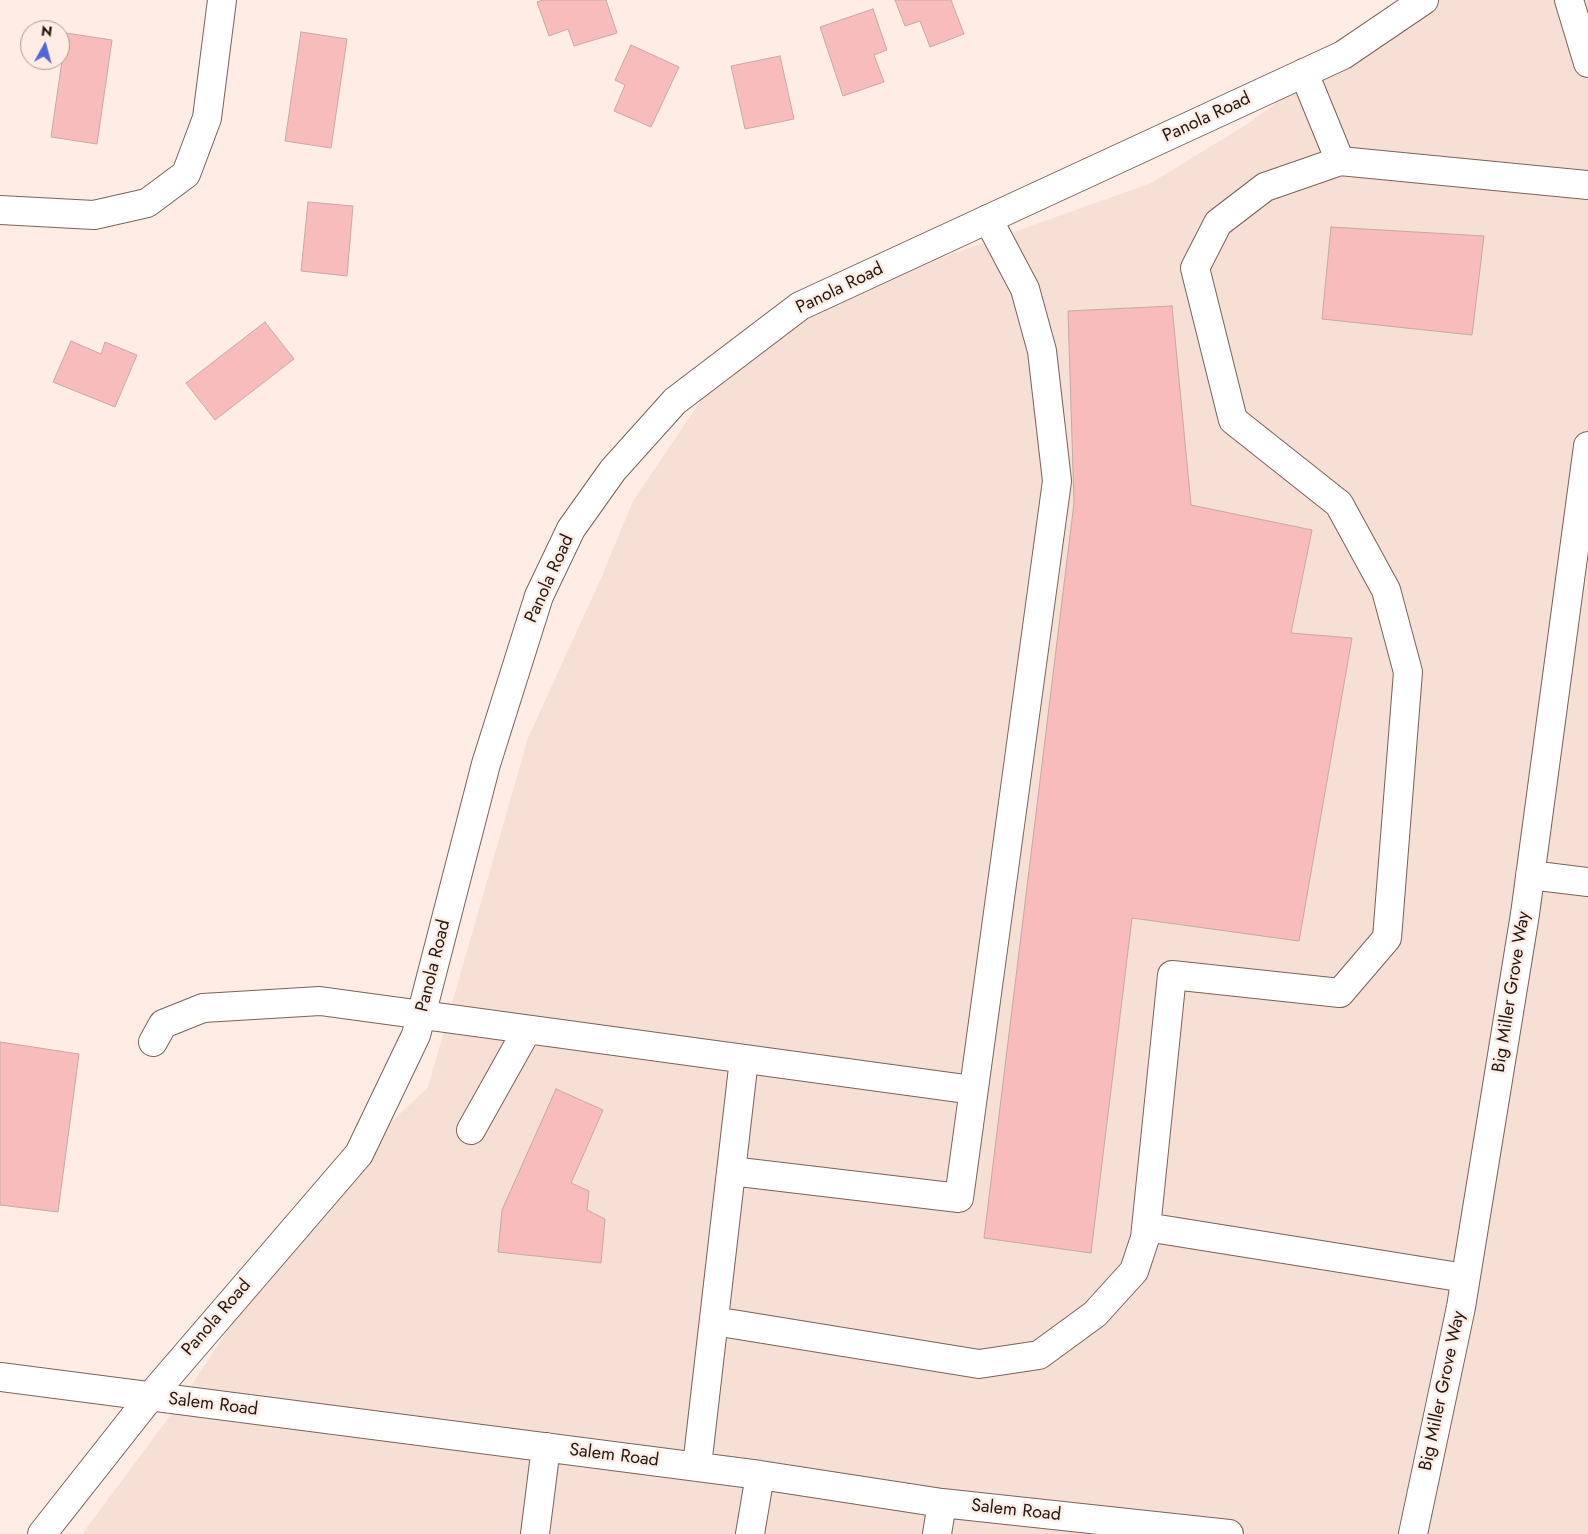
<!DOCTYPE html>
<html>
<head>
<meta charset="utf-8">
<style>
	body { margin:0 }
	#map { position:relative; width:1588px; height:1534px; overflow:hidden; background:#ffede5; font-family:Jost,sans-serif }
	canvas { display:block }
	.north { position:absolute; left:20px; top:20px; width:50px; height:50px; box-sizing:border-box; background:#ffede5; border:1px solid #a79891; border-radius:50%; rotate:7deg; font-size:14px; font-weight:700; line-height:20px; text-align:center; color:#231914 }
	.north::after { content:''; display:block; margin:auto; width:18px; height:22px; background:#5067dc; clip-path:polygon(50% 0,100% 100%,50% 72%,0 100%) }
</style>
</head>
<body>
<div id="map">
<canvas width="1588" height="1534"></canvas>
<div class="north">N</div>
</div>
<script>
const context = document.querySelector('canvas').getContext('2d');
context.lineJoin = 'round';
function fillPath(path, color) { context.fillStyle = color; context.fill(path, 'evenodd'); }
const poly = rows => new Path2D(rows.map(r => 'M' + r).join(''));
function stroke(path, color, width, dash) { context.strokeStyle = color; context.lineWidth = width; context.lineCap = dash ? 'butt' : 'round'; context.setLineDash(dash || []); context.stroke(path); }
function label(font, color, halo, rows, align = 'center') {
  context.font = font + ' Jost,sans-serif'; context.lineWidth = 5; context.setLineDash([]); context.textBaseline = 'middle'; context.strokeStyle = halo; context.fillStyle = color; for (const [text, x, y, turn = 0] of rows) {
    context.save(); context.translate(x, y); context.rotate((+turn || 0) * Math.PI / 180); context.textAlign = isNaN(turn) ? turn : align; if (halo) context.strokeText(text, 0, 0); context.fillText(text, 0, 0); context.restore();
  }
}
const built = poly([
	[1413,0,1588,0,1588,1534,82,1534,181,1401,322,1188,428,1087,528,738,602,576,633,501,751,326,1151,183,1252,121]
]);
const building = poly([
	[543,0,606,0,617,33,574,46,568,29,549,36,537,2,543,0],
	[895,0,951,0,964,34,930,47,920,21,905,26,895,0],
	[873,9,887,50,874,55,884,82,843,96,820,27,873,9],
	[301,32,347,39,331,148,285,141,301,32],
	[66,33,112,40,97,144,51,137,66,33],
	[631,45,679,67,651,127,614,111,625,85,615,80,631,45],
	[780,56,794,119,745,129,731,66,780,56],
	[308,202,353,206,347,276,301,271,308,202],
	[1331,227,1484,236,1472,335,1322,319,1331,227],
	[1172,306,1191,505,1312,530,1291,633,1352,638,1299,941,1132,918,1091,1253,984,1238,1074,503,1068,311,1172,306],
	[265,322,294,359,215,420,186,383,265,322],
	[71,341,101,354,105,342,137,355,115,407,53,382,71,341],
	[0,1042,79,1054,58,1212,0,1205,0,1042],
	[556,1089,603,1110,571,1183,589,1191,587,1210,605,1219,601,1263,498,1252,502,1210,556,1089]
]);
const minor = poly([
	[1569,0,1588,63],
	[1340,161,1588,185],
	[0,210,94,215,147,203,186,174,207,118,222,0],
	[1530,875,1588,882],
	[153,1042,163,1024,203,1008,320,1001,973,1090],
	[471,1130,527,1030],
	[731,1171,959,1198,1057,481,1042,351,1025,289,988,219],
	[1146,1227,1465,1278],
	[714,1321,979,1364,1039,1355,1095,1314,1134,1271,1145,1238,1172,975,1340,993,1387,938,1408,672,1386,590,1339,504,1233,420,1195,268,1218,223,1265,187,1340,161,1304,73],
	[0,1377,760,1475,942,1503,1229,1534],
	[697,1466,744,1059],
	[535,1534,546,1447],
	[750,1534,760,1475],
	[937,1534,942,1503],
	[1413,1534,1461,1307,1525,914,1588,446]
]);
const major = poly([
	[42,1534,150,1397,359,1154,416,1035,486,764,539,596,571,529,613,470,675,401,800,306,1343,55,1424,0]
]);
const streetNames = [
	["Panola Road",1207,118,-25],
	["Panola Road",840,289,-26],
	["Panola Road",550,579,-66],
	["Panola Road",434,966,-76],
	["Big Miller Grove Way",1512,992,-81],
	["Panola Road",217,1318,-49],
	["Big Miller Grove Way",1443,1391,-78],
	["Salem Road",213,1405,7],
	["Salem Road",614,1456,7],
	["Salem Road",1016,1511,6]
];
fillPath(built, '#f6dfd5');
fillPath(building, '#f8bcbc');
stroke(building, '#c8a8a7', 1);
stroke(minor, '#7c6257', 30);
stroke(major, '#7c6257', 30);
stroke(minor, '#fff', 28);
stroke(major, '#fff', 28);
label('18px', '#231914', '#ffede5', streetNames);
</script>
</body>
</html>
